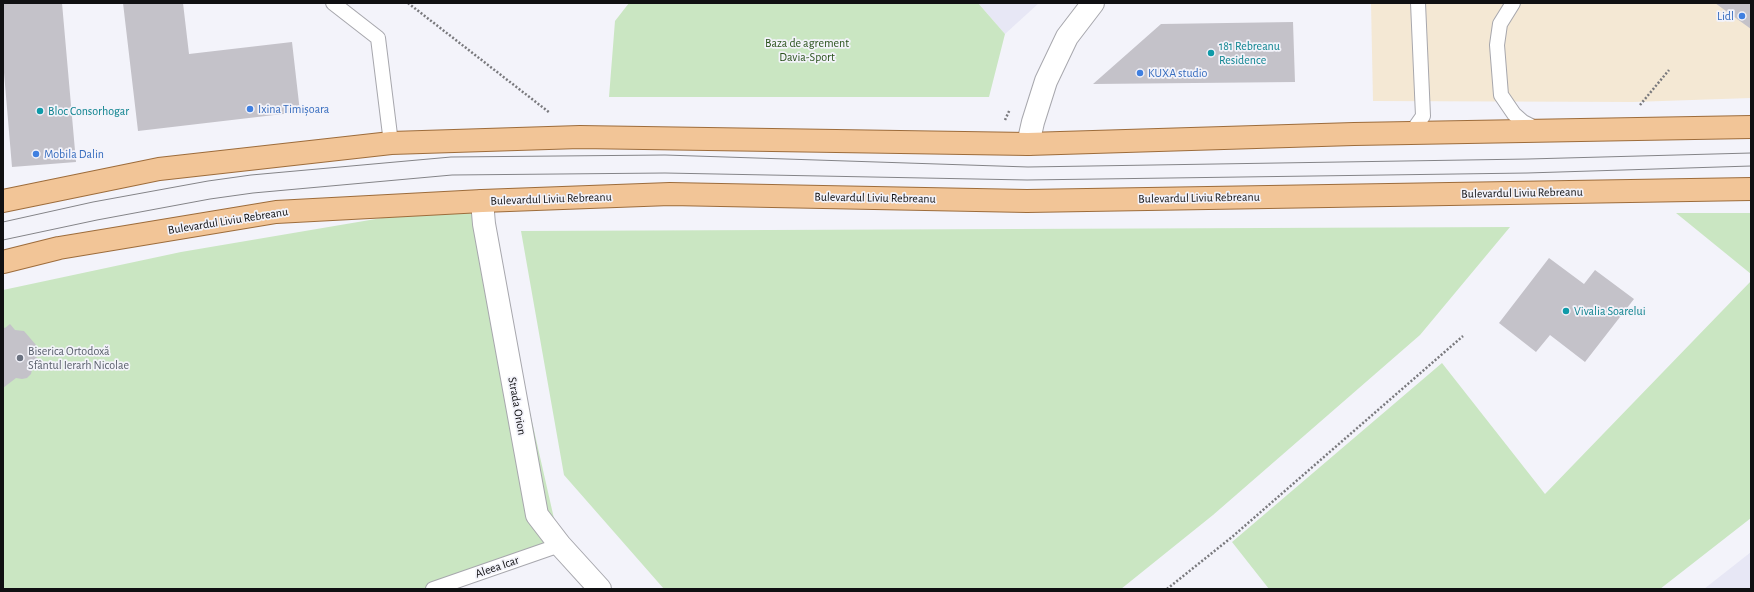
<!DOCTYPE html>
<html>
<head>
<meta charset="utf-8">
<style>
	body { margin:0 }
	#map { position:relative; width:1754px; height:592px; overflow:hidden; background:#f3f3fa; font-family:"Alegreya Sans",sans-serif }
	canvas { display:block }
	.frame { position:absolute; inset:0; border:4px solid #101012; pointer-events:none }
</style>
</head>
<body>
<div id="map">
<canvas width="1754" height="592"></canvas>
<div class="frame"></div>
</div>
<script>
const context = document.querySelector('canvas').getContext('2d');
context.lineJoin = 'round';
function fillPath(path, color) { context.fillStyle = color; context.fill(path, 'evenodd'); }
const poly = rows => new Path2D(rows.map(r => 'M' + r).join(''));
function stroke(path, color, width, dash) { context.strokeStyle = color; context.lineWidth = width; context.lineCap = dash ? 'butt' : 'round'; context.setLineDash(dash || []); context.stroke(path); }
function label(font, color, halo, rows, align = 'center') {
  context.font = font + ' "Alegreya Sans",sans-serif'; context.lineWidth = 3.5; context.setLineDash([]); context.textBaseline = 'middle'; context.strokeStyle = halo; context.fillStyle = color; for (const [text, x, y, turn = 0] of rows) {
    context.save(); context.translate(x, y); context.rotate((+turn || 0) * Math.PI / 180); context.textAlign = isNaN(turn) ? turn : align; if (halo) context.strokeText(text, 0, 0); context.fillText(text, 0, 0); context.restore();
  }
}
const commercial = poly([
	[1371,3,1751,3,1751,98,1633,102,1373,101]
]);
const built = poly([
	[978,3,1039,3,1005,34],
	[1751,552,1751,589,1704,589]
]);
const green = poly([
	[629,3,978,3,1005,34,989,97,609,97,615,21],
	[482,201,560,545,433,589,3,589,3,290,181,252],
	[1676,213,1751,213,1751,274],
	[1510,227,1420,335,1213,515,1121,589,664,589,564,475,521,231],
	[1751,281,1751,518,1660,589,1269,589,1232,542,1442,363,1545,494]
]);
const building = poly([
	[3,3,62,3,76,162,12,167,3,61],
	[123,3,183,3,189,54,292,42,300,112,138,131],
	[1715,3,1751,3,1751,29],
	[1293,22,1295,82,1093,84,1161,24],
	[1549,258,1584,284,1595,270,1634,299,1585,362,1550,335,1536,352,1499,323],
	[10,324,15,330,24,331,36,345,35,355,39,361,33,365,31,374,27,378,22,379,16,378,3,388,3,327,5,328]
]);
const path = poly([
	[408,3,550,113],
	[1640,105,1669,70],
	[1005,120,1010,109],
	[1167,589,1232,537,1463,336]
]);
const service = poly([
	[333,3,378,38,391,143],
	[1513,3,1500,24,1497,45,1501,95,1514,114,1523,122,1537,129],
	[1411,133,1423,116,1418,3],
	[433,589,560,545]
]);
const minor = poly([
	[1028,144,1033,122,1046,81,1067,37,1093,3],
	[482,201,484,224,537,515,560,545,600,589]
]);
const primary = poly([
	[3,201,159,169,391,143,580,137,1028,144,1354,134,1751,127],
	[3,262,59,248,276,212,482,201,670,194,1027,201,1751,189]
]);
const tram = poly([
	[3,222,93,202,208,181,251,175,451,157,665,155,1028,167,1528,159,1751,153],
	[3,240,97,220,210,199,253,193,452,175,665,173,1027,180,1527,173,1751,166]
]);
const markers = [
	[1742,16,4,"#3f7fe0"],
	[1211,53,4,"#0f9aa8"],
	[1140,73,4,"#3f7fe0"],
	[250,109,4,"#3f7fe0"],
	[40,111,4,"#0f9aa8"],
	[36,154,4,"#3f7fe0"],
	[1566,311,4,"#0f9aa8"],
	[20,358,4,"#6b7280"]
];
const shopNames = [
	["Lidl",1734,16,"right"],
	["KUXA studio",1148,73],
	["Ixina Timișoara",258,109],
	["Mobila Dalin",44,154]
];
const parkNames = [
	["Baza de agrement",807,43],
	["Davia-Sport",807,57]
];
const cultureNames = [
	["181 Rebreanu",1219,46],
	["Residence",1219,60],
	["Bloc Consorhogar",48,111],
	["Vivalia Soarelui",1574,311]
];
const streetNames = [
	["Bulevardul Liviu Rebreanu",1522,193,-1],
	["Bulevardul Liviu Rebreanu",875,198,1],
	["Bulevardul Liviu Rebreanu",1199,198,-1],
	["Bulevardul Liviu Rebreanu",551,199,-2],
	["Bulevardul Liviu Rebreanu",228,221,-9],
	["Strada Orion",517,406,80],
	["Aleea Icar",497,567,-19]
];
const worshipNames = [
	["Biserica Ortodoxă",28,351],
	["Sfântul Ierarh Nicolae",28,365]
];
fillPath(commercial, '#f4e8d4');
fillPath(built, '#e7e7f5');
fillPath(green, '#cae6c2');
fillPath(building, '#c4c2c9');
stroke(service, '#a7a7ad', 16);
stroke(minor, '#a7a7ad', 24);
stroke(primary, '#9d6c3b', 24);
stroke(path, '#79797d', 2.5, [2, 2]);
stroke(service, '#fff', 14);
stroke(minor, '#fff', 22);
stroke(primary, '#f2c597', 22);
stroke(tram, '#848488', 1);
for (const [x, y, r, color] of markers) { const dot = new Path2D(); dot.arc(x, y, r, 0, 2 * Math.PI); context.fillStyle = color; context.fill(dot); stroke(dot, '#f3f3fa', 1.5); }
label('12px', '#366cbe', '#f3f3fa', shopNames, 'left');
label('12px', '#2a521c', '#f3f3fa', parkNames);
label('12px', '#0d838f', '#f3f3fa', cultureNames, 'left');
label('12px', '#101012', '#f3f3fa', streetNames);
label('12px', '#5b616d', '#f3f3fa', worshipNames, 'left');
</script>
</body>
</html>
